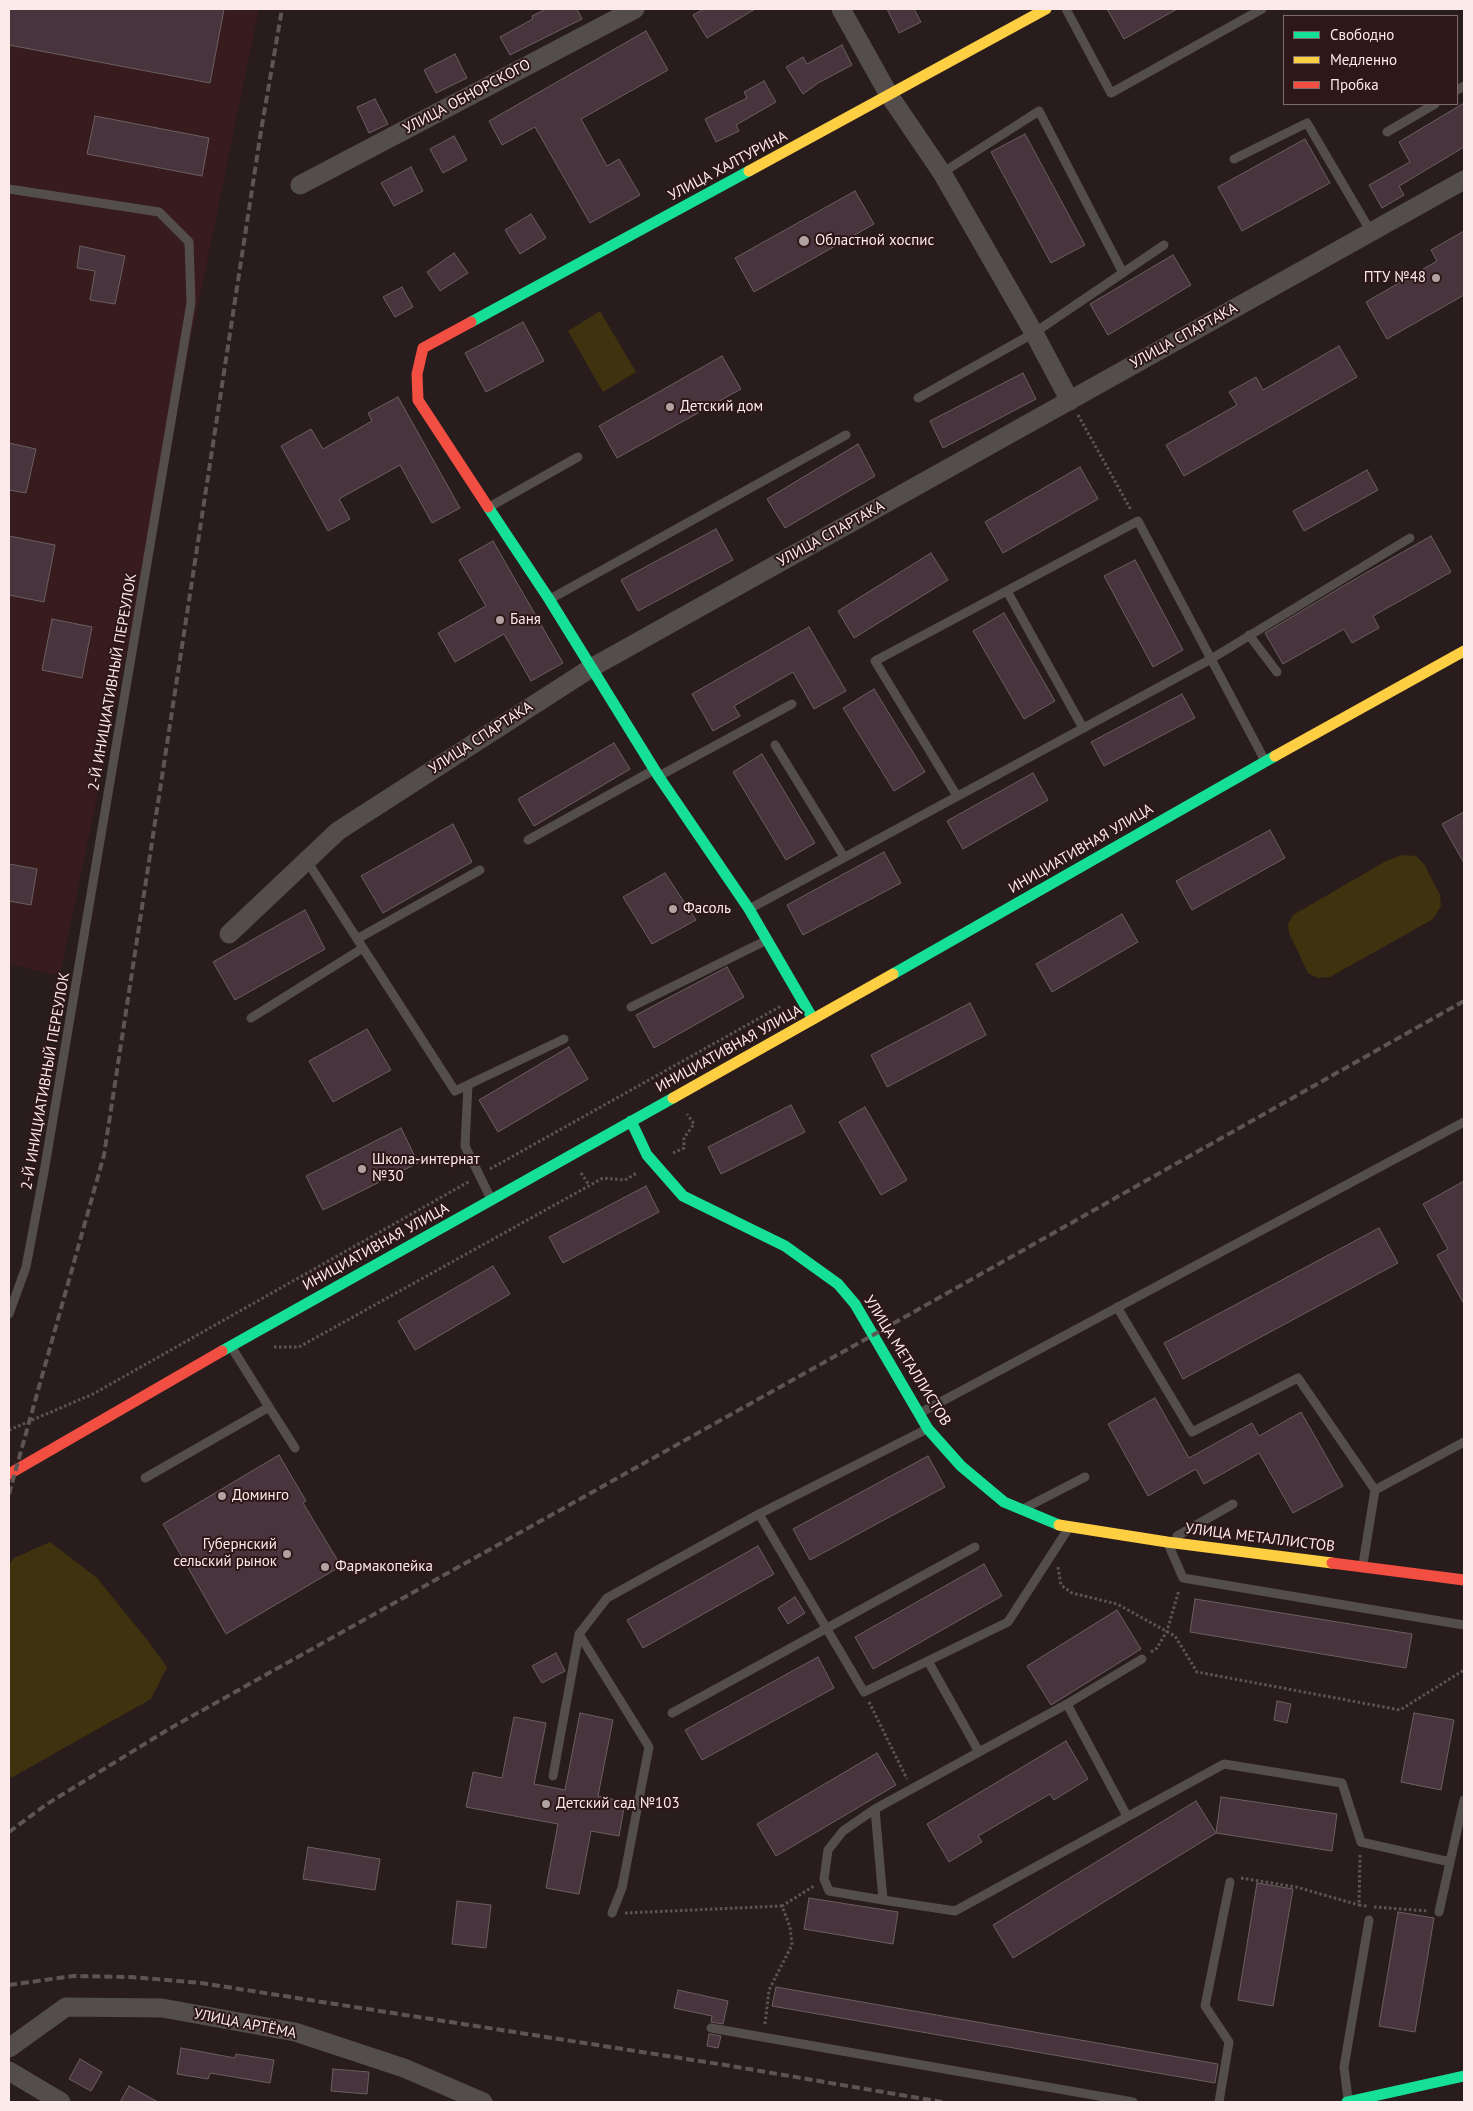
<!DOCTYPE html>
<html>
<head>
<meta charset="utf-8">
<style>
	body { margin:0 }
	#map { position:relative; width:1473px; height:2111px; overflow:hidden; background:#291c1c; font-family:"PT Sans",sans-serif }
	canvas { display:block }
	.frame { position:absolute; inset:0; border:10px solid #fceaea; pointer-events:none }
	.legend { position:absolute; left:1283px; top:15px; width:175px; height:90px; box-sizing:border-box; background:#2e1717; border:1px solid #806b6b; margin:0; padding:6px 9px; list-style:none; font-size:15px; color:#fceaea }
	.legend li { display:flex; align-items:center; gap:10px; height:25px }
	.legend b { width:25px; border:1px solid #806b6b }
</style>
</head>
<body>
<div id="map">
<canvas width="1473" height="2111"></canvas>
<div class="frame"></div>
<ul class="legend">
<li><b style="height:6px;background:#16e098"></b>Свободно</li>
<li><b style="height:6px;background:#ffcf43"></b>Медленно</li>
<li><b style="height:6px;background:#f24e42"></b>Пробка</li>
</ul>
</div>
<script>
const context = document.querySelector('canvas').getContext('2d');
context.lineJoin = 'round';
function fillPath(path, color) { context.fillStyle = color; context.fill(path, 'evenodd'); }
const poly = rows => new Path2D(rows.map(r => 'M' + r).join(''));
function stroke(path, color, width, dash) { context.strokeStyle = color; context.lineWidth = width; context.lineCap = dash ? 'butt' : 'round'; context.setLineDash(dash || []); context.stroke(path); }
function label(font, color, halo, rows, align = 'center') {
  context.font = font + ' "PT Sans",sans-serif'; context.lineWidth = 4; context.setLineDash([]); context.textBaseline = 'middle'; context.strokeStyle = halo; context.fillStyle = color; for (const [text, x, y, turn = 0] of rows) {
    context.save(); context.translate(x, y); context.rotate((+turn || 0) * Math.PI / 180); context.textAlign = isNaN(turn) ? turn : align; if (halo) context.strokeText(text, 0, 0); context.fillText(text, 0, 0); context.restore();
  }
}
const built = poly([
	[9,9,259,9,60,976,9,964]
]);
const green = poly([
	[600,311,636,372,603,392,568,331],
	[1402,855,1416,856,1424,864,1440,895,1441,906,1433,919,1330,977,1318,978,1308,973,1289,933,1288,924,1293,915,1386,861],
	[50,1542,97,1578,148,1641,167,1667,151,1699,9,1779,9,1564,14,1558]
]);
const building = poly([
	[9,9,224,9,210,83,9,45,9,9],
	[546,9,577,9,582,19,510,55,500,37,533,19,532,16,546,9],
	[704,9,755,9,707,38,693,15,704,9],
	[887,9,914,9,921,22,899,33,887,9],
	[1107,9,1177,9,1124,39,1107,9],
	[646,31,668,70,581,119,607,166,619,159,640,195,590,223,535,127,502,145,489,121,646,31],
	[842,45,852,65,818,83,803,94,786,67,803,57,807,64,842,45],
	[455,54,467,78,436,93,424,70,455,54],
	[764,81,776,102,736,125,739,131,716,142,705,119,747,98,744,92,764,81],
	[375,99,388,124,369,133,357,107,375,99],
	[1464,103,1464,147,1399,186,1404,195,1382,208,1369,185,1410,162,1399,142,1464,103],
	[95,116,209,138,202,176,87,154,95,116],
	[1025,134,1085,245,1051,263,991,152,1025,134],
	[454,136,467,160,443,173,430,149,454,136],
	[1305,139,1330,183,1242,231,1218,187,1305,139],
	[411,167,423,191,394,206,381,183,411,167],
	[855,191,874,224,754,292,735,258,855,191],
	[531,214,546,238,520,254,505,230,531,214],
	[1464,231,1464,295,1387,339,1366,302,1437,261,1431,250,1464,231],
	[80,246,125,256,115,304,90,300,95,271,77,268,80,246],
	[454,253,468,273,440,291,427,272,454,253],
	[1173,255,1191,285,1108,335,1090,304,1173,255],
	[402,287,413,307,395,317,383,297,402,287],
	[523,322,544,361,486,392,465,353,523,322],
	[1339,346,1357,377,1184,476,1166,445,1237,405,1229,392,1256,377,1263,390,1339,346],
	[722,356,741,389,617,458,599,426,722,356],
	[1023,373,1036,399,943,448,930,421,1023,373],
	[398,397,460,508,432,523,400,465,339,499,350,519,328,531,281,446,311,429,323,449,372,421,368,413,398,397],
	[9,443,36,449,26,493,9,490,9,443],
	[858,444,875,476,785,528,767,499,858,444],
	[1080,467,1098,499,1003,553,985,522,1080,467],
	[1367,470,1378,490,1304,531,1293,511,1367,470],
	[716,529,733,560,638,611,621,580,716,529],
	[9,536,55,545,44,602,9,595,9,536],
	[1431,536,1451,572,1373,616,1379,628,1352,643,1344,629,1283,664,1265,633,1350,582,1431,536],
	[493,541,563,663,531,681,504,634,455,662,438,633,486,606,459,560,493,541],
	[931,553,948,580,854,638,838,611,931,553],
	[1135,560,1183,650,1153,667,1104,576,1135,560],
	[1004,613,1055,701,1024,719,973,631,1004,613],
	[52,619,92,627,82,678,42,670,52,619],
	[809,627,846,691,814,709,793,672,734,706,740,716,713,731,692,694,809,627],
	[874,689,925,772,894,791,843,708,874,689],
	[1182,694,1195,718,1104,766,1091,742,1182,694],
	[614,743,630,769,534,826,518,799,614,743],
	[762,754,815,843,786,860,733,772,762,754],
	[1033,773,1048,800,963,849,947,821,1033,773],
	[1464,812,1464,863,1442,824,1464,812],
	[453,824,472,862,383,913,361,876,453,824],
	[1270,830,1285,858,1192,910,1176,881,1270,830],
	[884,852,901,883,803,935,787,905,884,852],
	[9,864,37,869,31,905,9,901,9,864],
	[665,873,696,920,652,944,623,897,665,873],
	[305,910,325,949,235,1000,213,962,305,910],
	[1122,914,1138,942,1052,992,1036,964,1122,914],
	[727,967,744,997,654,1048,636,1015,727,967],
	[970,1003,986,1035,887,1087,871,1055,970,1003],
	[367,1029,391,1070,333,1102,309,1061,367,1029],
	[569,1047,588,1079,498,1132,479,1100,569,1047],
	[791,1105,805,1132,721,1174,708,1147,791,1105],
	[865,1107,907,1180,881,1195,839,1122,865,1107],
	[401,1128,418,1163,323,1210,306,1176,401,1128],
	[1464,1181,1464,1304,1437,1255,1448,1249,1423,1204,1464,1181],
	[646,1186,659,1212,563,1263,549,1237,646,1186],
	[1379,1228,1398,1263,1183,1379,1164,1343,1379,1228],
	[493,1266,510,1294,415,1350,398,1321,493,1266],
	[1155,1398,1189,1458,1252,1423,1259,1436,1301,1412,1343,1486,1293,1513,1259,1453,1204,1484,1196,1469,1148,1496,1108,1424,1155,1398],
	[279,1455,306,1501,303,1503,341,1566,226,1634,163,1524,279,1455],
	[928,1456,945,1487,810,1560,793,1529,928,1456],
	[758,1546,774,1574,643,1648,627,1620,758,1546],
	[984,1564,1002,1596,873,1669,855,1637,984,1564],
	[795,1597,805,1613,788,1624,778,1608,795,1597],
	[1195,1599,1412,1634,1406,1668,1190,1632,1195,1599],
	[1117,1610,1141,1649,1051,1705,1027,1666,1117,1610],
	[556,1653,565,1671,542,1683,532,1666,556,1653],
	[818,1657,834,1688,702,1760,685,1730,818,1657],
	[1277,1701,1291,1704,1287,1723,1274,1720,1277,1701],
	[580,1713,613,1720,598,1796,625,1802,619,1836,591,1831,579,1894,546,1888,558,1824,466,1807,473,1772,502,1778,514,1717,546,1723,534,1784,565,1790,580,1713],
	[1414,1713,1454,1720,1441,1790,1401,1782,1414,1713],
	[1066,1741,1088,1779,1054,1800,1050,1794,978,1836,982,1842,949,1862,927,1824,1066,1741],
	[877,1753,896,1785,776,1856,757,1824,877,1753],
	[1221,1797,1337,1814,1332,1851,1216,1833,1221,1797],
	[1196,1801,1216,1833,1013,1958,993,1925,1196,1801],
	[308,1847,380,1859,375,1890,303,1879,308,1847],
	[1257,1883,1293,1889,1273,2006,1238,2000,1257,1883],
	[809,1898,898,1912,893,1944,804,1929,809,1898],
	[457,1901,491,1905,486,1948,452,1944,457,1901],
	[1398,1912,1434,1918,1415,2032,1379,2026,1398,1912],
	[776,1987,1218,2064,1215,2083,772,2006,776,1987],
	[678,1990,728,2001,723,2024,711,2022,712,2016,674,2008,678,1990],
	[709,2034,721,2036,718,2048,707,2046,709,2034],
	[181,2048,235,2058,236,2054,274,2060,270,2083,210,2073,208,2079,177,2074,181,2048],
	[80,2059,102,2072,91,2091,69,2079,80,2059],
	[333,2069,369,2072,367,2094,331,2091,333,2069],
	[129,2086,158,2102,120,2102,129,2086]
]);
const path = poly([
	[1078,415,1131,510],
	[673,1153,684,1148,684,1138,694,1124,687,1114],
	[490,1169,781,1006],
	[581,1173,589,1185],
	[274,1347,299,1347,603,1178,625,1180,637,1173],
	[9,1430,93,1394,470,1181],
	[1058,1567,1061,1585,1072,1593,1117,1604,1175,1636,1197,1672,1400,1710,1464,1670],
	[1151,1652,1157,1648,1167,1631,1179,1590],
	[869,1702,907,1779],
	[1360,1855,1359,1905,1367,1906],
	[1241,1878,1296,1887,1359,1905],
	[1374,1907,1428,1911],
	[625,1913,782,1906],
	[765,2024,769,1990,792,1945,790,1927,782,1906,814,1886]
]);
const lane = poly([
	[1066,9,1111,93,1262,9],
	[1457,90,1464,86],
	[1387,132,1435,104],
	[1234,159,1307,123,1371,232],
	[942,173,1039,111,1123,273],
	[9,189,159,212,189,242,191,303,44,1172,26,1267,9,1314],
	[918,398,1034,333,1164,245],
	[491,506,578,457],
	[1007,591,1083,728],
	[552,598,846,435],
	[1249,635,1277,672],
	[775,745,844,857],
	[661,775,792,704],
	[957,796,875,661,1138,521,1264,759],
	[528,840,652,771],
	[307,861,455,1091,564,1039],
	[751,908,1211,659,1410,538],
	[357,939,480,870],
	[631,1007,765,941],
	[251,1018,363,948],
	[468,1085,465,1146,490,1197],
	[1117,1307,1192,1432,1298,1378,1375,1490,1464,1442],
	[269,1407,295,1448],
	[920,1413,1464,1122],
	[145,1478,269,1407,232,1348],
	[1027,1507,1085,1477],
	[759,1514,864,1692,1008,1622,1068,1529],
	[1177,1536,1233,1504],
	[1169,1546,1183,1578,1464,1625],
	[1363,1564,1375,1490],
	[579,1634,649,1747,622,1888,612,1913],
	[928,1661,979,1752,875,1809,883,1900,955,1911,1224,1764,1342,1783,1361,1842,1450,1862,1464,1800],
	[1067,1704,1142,1659],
	[672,1713,975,1547],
	[979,1752,1067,1704,1127,1816],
	[553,1776,579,1634,607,1598,759,1514,925,1430],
	[875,1809,843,1831,828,1850,824,1879,829,1891,883,1900],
	[1439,1912,1450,1862],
	[711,2028,1133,2102],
	[1348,2099,1344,2067,1369,1920],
	[1219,2102,1229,2042,1205,2006,1230,1882]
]);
const street = poly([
	[841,9,889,95,942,173,1034,333,1070,401],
	[300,185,635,9],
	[229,934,338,831,591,668,1464,180],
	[9,2048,66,2007,162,2008,295,2032,404,2068,483,2102],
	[9,2071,61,2102]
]);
const fast = poly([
	[471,322,749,171],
	[488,507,549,599,659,777,749,909,813,1019],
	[893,974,1275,756],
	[631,1121,647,1155,683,1196,785,1246,838,1284,855,1304,928,1429,961,1466,1004,1502,1059,1525],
	[222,1351,673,1098],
	[1347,2102,1464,2076]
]);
const slow = poly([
	[749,171,1046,9],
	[1275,756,1464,651],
	[673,1098,893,974],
	[1059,1525,1167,1542,1332,1563]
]);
const jam = poly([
	[471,322,423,348,417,374,418,400,488,507],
	[9,1474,222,1351],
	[1332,1563,1464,1580]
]);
const rail = poly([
	[9,1494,104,1155,261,131,282,9],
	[9,1832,47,1804,169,1729,873,1335,1464,1001],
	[9,1985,73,1976,131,1977,201,1983,725,2065,942,2102]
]);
const markers = [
	[804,241,6,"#b2a2a2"],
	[1436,278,5,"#b2a2a2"],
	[670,407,5,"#b2a2a2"],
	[500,620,5,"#b2a2a2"],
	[673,909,5,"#b2a2a2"],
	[362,1169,5,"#b2a2a2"],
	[222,1496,5,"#b2a2a2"],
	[287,1554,5,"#b2a2a2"],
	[325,1567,5,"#b2a2a2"],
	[546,1804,5,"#b2a2a2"]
];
const streetNames = [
	["УЛИЦА ОБНОРСКОГО",467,97,-28],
	["УЛИЦА ХАЛТУРИНА",728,166,-28],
	["УЛИЦА СПАРТАКА",1184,336,-29],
	["УЛИЦА СПАРТАКА",831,534,-29],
	["2-Й ИНИЦИАТИВНЫЙ ПЕРЕУЛОК",113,682,-80],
	["УЛИЦА СПАРТАКА",481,738,-33],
	["ИНИЦИАТИВНАЯ УЛИЦА",1081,849,-30],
	["ИНИЦИАТИВНАЯ УЛИЦА",729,1049,-29],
	["2-Й ИНИЦИАТИВНЫЙ ПЕРЕУЛОК",46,1081,-80],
	["ИНИЦИАТИВНАЯ УЛИЦА",376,1247,-29],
	["УЛИЦА МЕТАЛЛИСТОВ",907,1361,58],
	["УЛИЦА МЕТАЛЛИСТОВ",1260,1538,7],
	["УЛИЦА АРТЁМА",245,2024,11]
];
const poiNames = [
	["Областной хоспис",815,241],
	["ПТУ №48",1426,278,"right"],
	["Детский дом",680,407],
	["Баня",510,620],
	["Фасоль",683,909],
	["Школа-интернат",372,1160],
	["№30",372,1177],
	["Доминго",232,1496],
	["Губернский",277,1545,"right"],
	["сельский рынок",277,1562,"right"],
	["Фармакопейка",335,1567],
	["Детский сад №103",556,1804]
];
fillPath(built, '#381b1c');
fillPath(green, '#3f320e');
fillPath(building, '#48343c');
stroke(building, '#6a5f62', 1);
stroke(path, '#5b5553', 3, [2.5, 2.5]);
stroke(lane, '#534e4c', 9);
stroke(street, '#534e4c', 19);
stroke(fast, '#16e098', 11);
stroke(slow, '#ffcf43', 11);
stroke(jam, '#f24e42', 11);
stroke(rail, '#5c5554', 4, [8, 4]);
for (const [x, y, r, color] of markers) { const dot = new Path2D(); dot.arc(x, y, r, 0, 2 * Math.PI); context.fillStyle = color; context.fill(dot); stroke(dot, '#2e1717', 2); }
label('15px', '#fceaea', '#2e1717', streetNames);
label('15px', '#fceaea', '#2e1717', poiNames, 'left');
</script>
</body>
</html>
